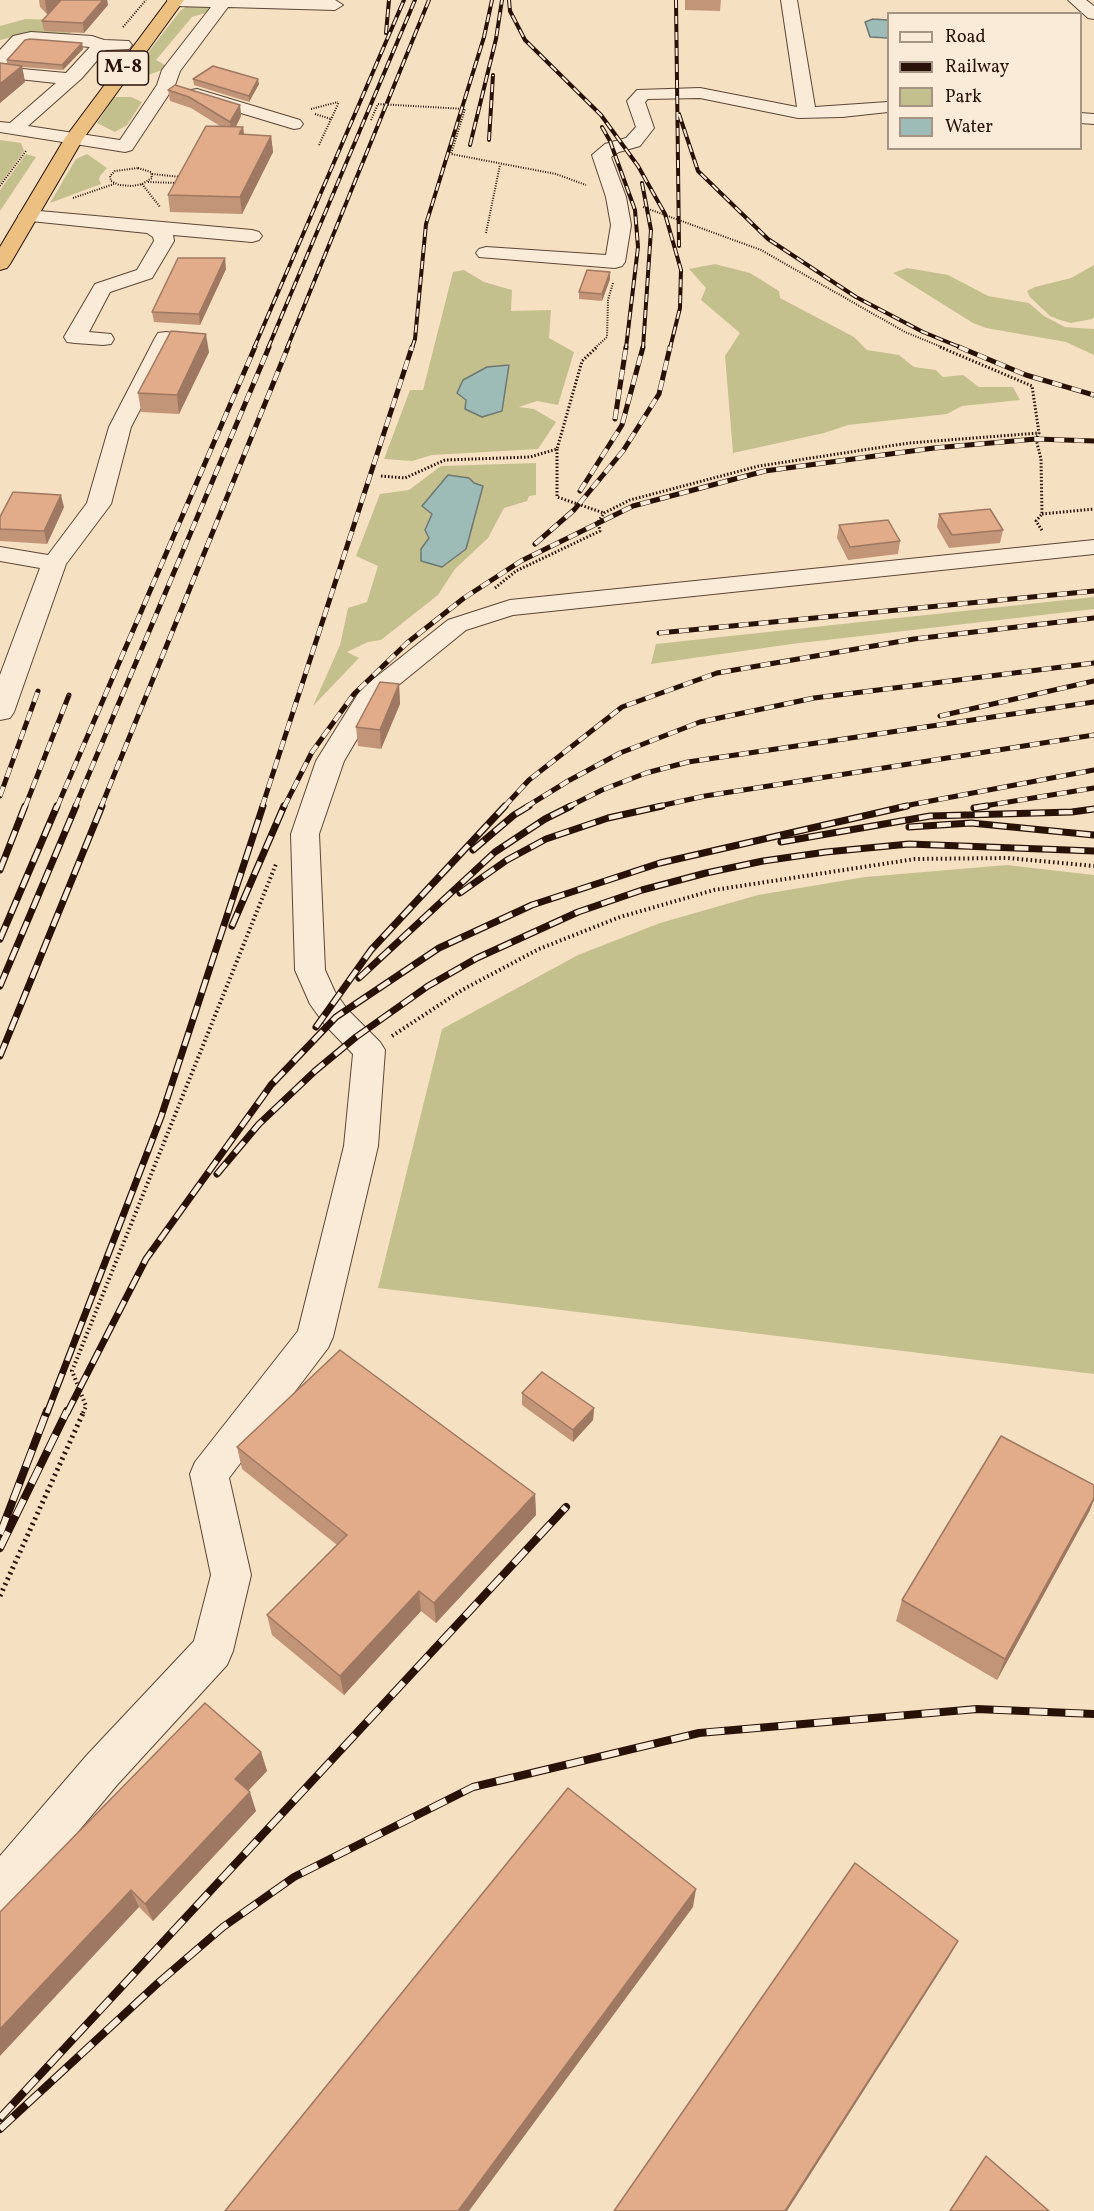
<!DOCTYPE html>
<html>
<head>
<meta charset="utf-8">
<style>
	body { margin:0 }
	#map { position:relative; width:1094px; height:2211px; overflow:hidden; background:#f6e0c2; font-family:Vollkorn,serif }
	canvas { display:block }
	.legend { position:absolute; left:887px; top:12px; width:195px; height:138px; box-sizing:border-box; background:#f9ebd7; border:2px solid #a59484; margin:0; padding:8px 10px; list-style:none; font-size:18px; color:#281207 }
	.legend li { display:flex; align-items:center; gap:12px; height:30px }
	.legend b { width:30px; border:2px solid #a59484 }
</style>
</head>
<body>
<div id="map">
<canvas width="1094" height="2211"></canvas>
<ul class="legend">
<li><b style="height:8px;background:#f9ebd7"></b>Road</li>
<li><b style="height:8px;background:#281207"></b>Railway</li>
<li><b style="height:16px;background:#c4c08e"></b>Park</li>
<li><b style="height:16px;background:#9dbcb7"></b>Water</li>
</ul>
</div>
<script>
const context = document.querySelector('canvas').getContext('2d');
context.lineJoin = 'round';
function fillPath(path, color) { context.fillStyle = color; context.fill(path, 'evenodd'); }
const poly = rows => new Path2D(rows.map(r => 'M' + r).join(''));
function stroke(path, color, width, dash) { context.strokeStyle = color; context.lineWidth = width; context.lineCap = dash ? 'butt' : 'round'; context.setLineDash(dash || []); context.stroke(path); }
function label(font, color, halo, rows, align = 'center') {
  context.font = font + ' Vollkorn,serif'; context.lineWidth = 6; context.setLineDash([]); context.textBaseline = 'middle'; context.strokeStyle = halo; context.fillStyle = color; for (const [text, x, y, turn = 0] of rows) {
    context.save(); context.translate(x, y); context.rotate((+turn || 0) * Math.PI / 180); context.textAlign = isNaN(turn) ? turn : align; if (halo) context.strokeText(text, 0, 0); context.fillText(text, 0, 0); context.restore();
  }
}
const green = poly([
	[189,5,210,8,209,12,192,17,156,60,165,65,165,69,148,75,132,73,181,10],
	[25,19,64,20,74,31,67,35,22,35,0,40,0,26],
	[114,97,131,97,142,102,127,125,115,132,97,123],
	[0,140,21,143,24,151,0,184],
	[26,154,36,157,0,211,0,190],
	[87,154,107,168,100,176,99,180,101,184,50,203,76,159],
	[715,264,750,273,779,291,780,298,854,337,867,350,899,355,914,367,936,370,943,377,963,375,979,387,1013,387,1020,400,962,406,947,414,848,425,824,433,733,453,725,356,740,333,701,300,706,288,689,269],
	[1094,265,1094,317,1092,319,1071,323,1060,320,1050,316,1030,297,1027,291,1035,287,1071,278],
	[907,268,948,275,988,296,1029,303,1044,316,1065,327,1094,329,1094,355,1066,342,986,328,973,323,893,273],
	[464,270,484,282,512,290,511,311,551,310,549,338,574,352,558,405,537,401,519,407,534,409,556,422,538,449,432,455,412,461,384,459,410,390,423,390,453,272],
	[536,463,536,495,529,496,527,501,504,508,488,538,455,569,438,595,381,640,368,642,347,652,359,658,313,706,340,645,348,608,367,602,378,566,356,556,380,494,409,490,441,466],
	[1094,597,1094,609,792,644,651,664,656,644],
	[1007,865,1094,875,1094,1374,378,1288,442,1029,578,955,660,923,758,895,865,877]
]);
const water = poly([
	[873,19,888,20,888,38,870,37,865,22,873,19],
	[509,365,502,411,482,417,465,409,466,400,457,393,463,380,487,367,509,365],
	[448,475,469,478,474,483,483,486,466,549,442,567,421,561,421,549,429,538,425,530,432,514,422,506,448,475]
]);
const pathFar3 = poly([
	[123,27,146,0],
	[311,109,338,102],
	[315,114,331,119],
	[371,120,378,104,465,109,451,154,556,174,586,185],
	[319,145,339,102],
	[138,168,151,172,152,178,142,184,132,186,119,185,111,181,110,176,115,171,138,168],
	[152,174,181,177],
	[148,182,177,183],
	[142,184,160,207],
	[0,186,26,151],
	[73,198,114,184],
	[643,207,761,250,905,332,944,348],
	[486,233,500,165],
	[595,348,607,337,608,300,613,283]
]);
const pathFar2 = poly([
	[940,347,1032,386,1039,433,1036,439,1041,459,1042,514,1036,521,1043,532],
	[557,449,557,497,604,513],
	[381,476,405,478,445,460,530,457,557,449,582,361,597,347],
	[1042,514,1094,509],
	[495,588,516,571,600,531,598,522,604,513,630,500,759,466,909,443,1039,433]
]);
const pathFar1 = poly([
	[392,1036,462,990,539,949,620,917,714,890,915,859,1008,858,1094,866],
	[83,1413,86,1406,72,1371,276,864]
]);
const path = poly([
	[0,1596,84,1411]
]);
const minor = poly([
	[167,0,335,0,343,5,335,10,228,7,180,71,175,85,132,150,125,152,0,132,0,122,10,123,56,83,0,77,0,67,66,73,90,47,31,42,25,44,6,64,0,65,0,50,13,36,31,32,92,36,104,40,129,41,132,45,129,49,106,50,82,78,28,126,120,140,157,85,162,70,211,7,175,6,169,4,167,0],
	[781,0,797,0,815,107,888,102,888,112,842,117,798,118,700,98,648,99,645,102,654,128,640,146,619,152,611,157,626,197,631,225,625,262,622,266,615,268,479,257,476,253,479,249,486,247,606,255,611,225,606,197,592,155,605,144,626,138,636,127,627,101,637,90,700,88,797,107,781,0],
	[1068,0,1086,0,1094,6,1094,19,1088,18,1068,0],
	[197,89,300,120,303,124,300,128,294,129,191,98,188,94,191,90,197,89],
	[1080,113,1094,114,1094,124,1080,123,1080,113],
	[28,210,252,230,259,232,262,236,259,240,252,242,173,235,174,241,152,278,110,292,89,332,111,334,114,339,111,344,103,345,75,343,67,342,64,337,95,284,137,270,154,241,153,237,147,233,21,220,18,216,21,212,28,210],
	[166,332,174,333,177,338,131,427,111,504,66,564,14,712,10,718,0,720,0,675,40,568,0,561,0,547,48,555,87,503,109,427,155,338,158,333,166,332],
	[1094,540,1094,554,513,615,466,630,380,700,344,761,319,834,325,970,335,992,347,1009,380,1042,385,1050,378,1146,333,1337,328,1348,229,1478,251,1575,233,1651,227,1665,117,1785,16,1906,0,1912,0,1856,87,1755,194,1641,211,1575,190,1474,195,1462,298,1331,344,1146,353,1054,325,1025,310,1004,295,970,291,834,316,761,361,689,448,620,510,600,1094,540]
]);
const highway = poly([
	[168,0,184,0,83,139,10,264,7,268,0,270,0,247,65,138,168,0]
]);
const railFar3 = poly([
	[509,0,510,11,525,40,601,115,638,166,665,214,681,270,680,308,670,348],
	[676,0,679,246],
	[386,33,389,0],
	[679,114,698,171,768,239,856,297,923,332,962,348],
	[602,127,610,141,635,210,638,247,626,348],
	[489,140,493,75],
	[470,145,496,39,502,0],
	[642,183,651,230,643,348],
	[254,348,404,0],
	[268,348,415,0],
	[287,348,429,0],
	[412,348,415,339,426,224,484,37,492,0]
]);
const railFar2 = poly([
	[959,347,1026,375,1094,395],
	[615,419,626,347],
	[580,491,622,425,643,347],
	[535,544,574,510,623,451,659,394,670,347],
	[659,633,1094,591],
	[940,716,1094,681],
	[0,796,38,691],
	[25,807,69,695],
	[57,807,255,347],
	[75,807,269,347],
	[101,807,288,347],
	[262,807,412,347],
	[284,807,312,752,354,694,407,643,464,598,521,561,633,506,765,471,934,448,1036,439,1094,441],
	[504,807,529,780,622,707,717,673,914,639,1094,618],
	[526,807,568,781,620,753,700,722,814,698,1094,663],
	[568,807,602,790,646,773,688,762,1094,702],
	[655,807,705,796,1094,735],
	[899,807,1094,770],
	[978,807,1094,788]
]);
const railFar1 = poly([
	[974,808,987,806],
	[909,827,971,823,1094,835],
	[781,842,930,816,1072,812,1094,809],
	[473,850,514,815,529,806],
	[0,870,25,806],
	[460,893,507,860,546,839,608,818,662,806],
	[232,926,284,806],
	[0,939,57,806],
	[359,978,495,852,545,819,571,806],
	[0,986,76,806],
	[316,1027,371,950,505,806],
	[0,1056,102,806],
	[217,1174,259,1124,315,1071,356,1037,428,986,477,958,578,912,642,890,706,873,763,861,826,852,909,844,1094,851],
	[47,1413,161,1117,263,806],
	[67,1413,146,1259,271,1085,336,1017,439,948,532,905,660,863,907,806]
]);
const rail = poly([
	[0,1534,47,1411],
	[0,1548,67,1411],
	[0,2118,566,1507],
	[0,2129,158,1983,223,1927,294,1877,473,1787,699,1733,977,1709,1094,1714]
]);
const wall = poly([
	[39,0,107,0,108,5,84,33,44,31,42,21,51,12,47,14,40,7],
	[685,0,721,0,720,11,685,10],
	[82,43,83,49,63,70,22,67,25,82,0,103,0,63,7,64,7,60],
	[193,79,259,84,249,102,194,85],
	[168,90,240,105,241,116,236,127,243,127,244,134,271,136,273,152,242,214,170,212,168,195,220,126,191,108,170,101],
	[226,269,200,325,154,322,152,312],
	[610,279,602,301,579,299,579,292],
	[209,352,179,414,141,412,138,393],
	[64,507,47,544,0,541,0,517],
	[939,514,1003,530,1000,543,949,548,937,527],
	[839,525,900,541,898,554,848,560,837,538],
	[399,684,400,704,381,749,358,746,356,727],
	[522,1393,594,1408,593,1420,573,1442,522,1405],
	[237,1447,535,1494,536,1515,436,1623,421,1611,344,1695,272,1635,267,1615,337,1545,242,1469],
	[1090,1510,997,1680,896,1621,902,1600],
	[261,1752,267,1771,248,1791,256,1811,153,1921,139,1907,0,1912],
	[986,2156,1049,2211,949,2211]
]);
const shadedWall = poly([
	[45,0,66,0,47,14],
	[103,0,107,0,108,5,84,33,83,23],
	[82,43,83,49,63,70,62,65],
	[22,66,25,82,0,103,0,84],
	[258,79,259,84,249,102,249,96],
	[240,105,241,116,232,134,230,122],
	[243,127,245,143,239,134],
	[271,136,273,152,242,214,240,197],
	[225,258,226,269,200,325,199,314],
	[610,272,610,279,602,301,602,294],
	[206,334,209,352,179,414,177,395],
	[61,495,64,507,47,544,44,531],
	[399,684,400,704,381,749,380,730],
	[594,1408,593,1420,573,1442,573,1430],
	[535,1494,536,1515,436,1623,434,1603],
	[1094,1498,1094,1500,1090,1510,997,1680,1005,1659],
	[419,1591,421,1611,344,1695,340,1676],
	[261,1752,267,1771,241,1798,235,1779],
	[250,1792,256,1811,153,1921,145,1904],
	[696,1889,693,1907,469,2211,458,2211],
	[131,1890,139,1907,0,2056,0,2029],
	[958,1941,949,1957,787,2211,785,2211]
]);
const building = poly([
	[61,0,103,0,83,23,42,21,61,0],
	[30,39,82,43,62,65,7,60,25,40,30,39],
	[0,63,22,66,0,84,0,63],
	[213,66,258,79,249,96,193,79,213,66],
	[175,85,240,105,230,122,189,97,168,90,175,85],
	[206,126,243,127,239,134,271,136,240,197,168,195,206,126],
	[178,258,225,258,199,314,152,312,178,258],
	[587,270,610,272,602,294,579,292,587,270],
	[171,331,206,334,177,395,138,393,171,331],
	[13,492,61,495,44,531,0,529,0,517,13,492],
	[990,509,1003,530,952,535,939,514,990,509],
	[888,520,900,541,850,547,839,525,888,520],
	[380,682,399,684,380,730,356,727,380,682],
	[340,1350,535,1494,434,1603,419,1591,340,1676,267,1615,347,1535,237,1447,340,1350],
	[542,1372,594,1408,573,1430,522,1393,542,1372],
	[1001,1436,1094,1485,1094,1498,1005,1659,902,1600,1001,1436],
	[205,1703,261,1752,235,1779,250,1792,145,1904,131,1890,0,2029,0,1912,205,1703],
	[568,1788,696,1889,458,2211,225,2211,568,1788],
	[855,1863,958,1941,785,2211,614,2211,855,1863],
	[986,2156,1049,2211,950,2211,986,2156]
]);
const shields = [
	[123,68,51]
];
const shieldNames = [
	["М-8",123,68]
];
fillPath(green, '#c4c08e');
fillPath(water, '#9dbcb7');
stroke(water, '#6e7871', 1.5);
stroke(minor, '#5c4636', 2);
stroke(highway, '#281207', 2);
stroke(pathFar3, '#281207', 2, [1, 1.5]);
stroke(pathFar2, '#281207', 3, [1.5, 2]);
stroke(pathFar1, '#281207', 4, [1.5, 3]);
stroke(path, '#281207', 5, [2, 4]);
fillPath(minor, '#f9ebd7');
fillPath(highway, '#ebc081');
stroke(railFar3, '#281207', 4);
stroke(railFar2, '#281207', 5);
stroke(railFar1, '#281207', 7);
stroke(rail, '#281207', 8);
stroke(railFar3, '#f9ebd7', 2, [8]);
stroke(railFar2, '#f9ebd7', 4, [10]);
stroke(railFar1, '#f9ebd7', 4.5, [14]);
stroke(rail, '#f9ebd7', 6, [18]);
fillPath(wall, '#c29478');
fillPath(shadedWall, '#9e7861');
fillPath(building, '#e2ac8b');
stroke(building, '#9e7861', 1.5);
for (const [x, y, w] of shields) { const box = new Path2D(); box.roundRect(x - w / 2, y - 17, w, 34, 4.5); context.fillStyle = '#f9ebd7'; context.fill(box); stroke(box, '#281207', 1.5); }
label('bold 20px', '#281207', null, shieldNames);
</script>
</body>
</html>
